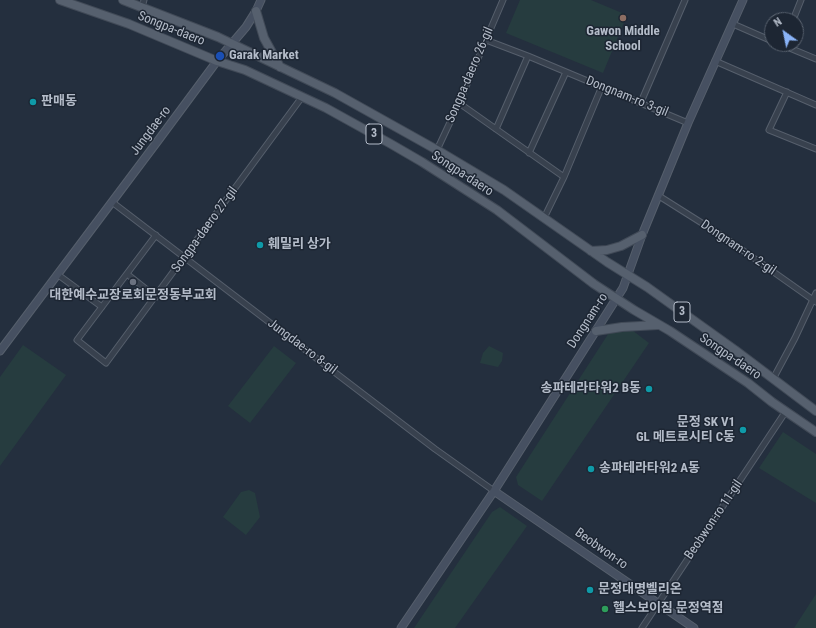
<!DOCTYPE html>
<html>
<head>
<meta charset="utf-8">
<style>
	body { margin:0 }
	#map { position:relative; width:816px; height:628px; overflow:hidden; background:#242f3e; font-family:"Roboto Condensed",sans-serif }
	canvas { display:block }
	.north { position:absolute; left:764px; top:12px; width:40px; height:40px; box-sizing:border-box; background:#1d2633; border:1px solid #59626f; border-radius:50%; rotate:327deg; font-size:11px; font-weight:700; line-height:16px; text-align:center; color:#b4bcc9 }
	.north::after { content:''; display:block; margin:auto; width:14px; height:18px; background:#8ab4f8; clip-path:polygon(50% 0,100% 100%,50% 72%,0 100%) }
</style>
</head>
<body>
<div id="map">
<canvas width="816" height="628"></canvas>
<div class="north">N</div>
</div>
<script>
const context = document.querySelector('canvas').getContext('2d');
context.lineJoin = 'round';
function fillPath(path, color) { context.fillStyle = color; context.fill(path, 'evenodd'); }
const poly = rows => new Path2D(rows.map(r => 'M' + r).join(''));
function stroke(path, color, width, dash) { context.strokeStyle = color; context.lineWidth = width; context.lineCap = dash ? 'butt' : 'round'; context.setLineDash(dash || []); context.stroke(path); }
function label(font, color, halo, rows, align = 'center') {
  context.font = font + ' "Roboto Condensed","Noto Sans KR",sans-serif'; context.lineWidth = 3; context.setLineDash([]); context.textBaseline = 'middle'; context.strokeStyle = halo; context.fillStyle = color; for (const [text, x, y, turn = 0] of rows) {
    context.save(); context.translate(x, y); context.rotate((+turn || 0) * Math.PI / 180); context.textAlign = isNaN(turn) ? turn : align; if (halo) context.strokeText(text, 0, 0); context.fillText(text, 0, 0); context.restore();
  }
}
const green = poly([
	[520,0,591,0,627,15,603,73,506,33],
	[624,324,649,343,542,501,518,485,516,477,612,328],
	[23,345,66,375,0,466,0,377],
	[274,346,296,363,250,423,228,406],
	[489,346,503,353,502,361,498,367,480,363,483,353],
	[783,432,816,454,816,503,759,468],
	[249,490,255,493,260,517,246,535,223,517,241,492],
	[500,507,527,526,455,628,414,628,492,512],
	[816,594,816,628,794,628]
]);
const street = poly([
	[142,7,144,0],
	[793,20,801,0],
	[733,24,772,41],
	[486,40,528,56,688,123],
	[780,44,816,59],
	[715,61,816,105],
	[787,92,769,130,816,149],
	[641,102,685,0],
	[459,103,564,177],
	[496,129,528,56],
	[437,150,459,103,503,0],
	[529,153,566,72],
	[659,196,724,237,816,302],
	[112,202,435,449,494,491],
	[544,218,564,177,602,86],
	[156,235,77,340,106,363,302,97],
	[57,274,102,307],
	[127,274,156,297],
	[773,379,795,338,816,293],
	[642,628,786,411]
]);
const secondary = poly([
	[0,351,157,142,217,61,246,27,256,11,261,0],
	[494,491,694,628],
	[401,628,494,491,623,288,642,235,688,123,743,0]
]);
const primary = poly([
	[60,0,129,24,217,61,245,70,326,108,391,144,422,162,497,210,594,284,634,310,670,331,748,383,772,402,816,432],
	[123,0,218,37,335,93,437,150,504,190,607,262,647,287,735,350,816,411],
	[256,11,264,38,280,67],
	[591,251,607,250,621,246,642,235],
	[596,331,622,327,658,325]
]);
const markers = [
	[623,18,4,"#8d6e63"],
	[220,56,5,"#1a4fb4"],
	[33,102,4,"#0f9aa8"],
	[260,245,4,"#0f9aa8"],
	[133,282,4,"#6b7280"],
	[649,389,4,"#0f9aa8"],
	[743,430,4,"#0f9aa8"],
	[591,469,4,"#0f9aa8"],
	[590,590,4,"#0f9aa8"],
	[605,609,4,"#2e9e5b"]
];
const shields = [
	[374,134,16],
	[682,312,16]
];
const shieldNames = [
	["3",374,134],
	["3",682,312]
];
const streetNames = [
	["Songpa-daero",171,29,22],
	["Songpa-daero 26-gil",470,75,-67],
	["Dongnam-ro 3-gil",627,97,22],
	["Jungdae-ro",151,131,-53],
	["Songpa-daero",462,174,33],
	["Songpa-daero 27-gil",205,230,-54],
	["Dongnam-ro 2-gil",738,248,34],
	["Dongnam-ro",588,321,-57],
	["Jungdae-ro 8-gil",302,347,37],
	["Songpa-daero",730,357,34],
	["Beobwon-ro 11-gil",714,520,-56],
	["Beobwon-ro",601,549,35]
];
const poiNames = [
	["Gawon Middle",623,32,"center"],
	["School",623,47,"center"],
	["Garak Market",229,56],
	["판매동",41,102],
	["훼밀리 상가",268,245],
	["대한예수교장로회문정동부교회",133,296,"center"],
	["송파테라타워2 B동",641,389,"right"],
	["문정 SK V1",735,423,"right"],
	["GL 메트로시티 C동",735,438,"right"],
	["송파테라타워2 A동",599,469],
	["문정대명벨리온",598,590],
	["헬스보이짐 문정역점",613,609]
];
fillPath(green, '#263c3f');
stroke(street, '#565f6c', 7);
stroke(secondary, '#565f6c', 9);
stroke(primary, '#414a57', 10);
stroke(street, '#38414e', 5);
stroke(secondary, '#465061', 7);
stroke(primary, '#56606e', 8);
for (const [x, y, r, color] of markers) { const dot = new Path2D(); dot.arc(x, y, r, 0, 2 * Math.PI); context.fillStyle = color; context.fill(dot); stroke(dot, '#1d2633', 1.5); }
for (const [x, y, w] of shields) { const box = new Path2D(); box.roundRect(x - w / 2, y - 10, w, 20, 3); context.fillStyle = '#1d2633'; context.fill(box); stroke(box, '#b4bcc9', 1); }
label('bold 12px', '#b4bcc9', null, shieldNames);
label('13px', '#b4bcc9', '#1d2633', streetNames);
label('bold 13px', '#b4bcc9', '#1d2633', poiNames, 'left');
</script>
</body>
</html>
